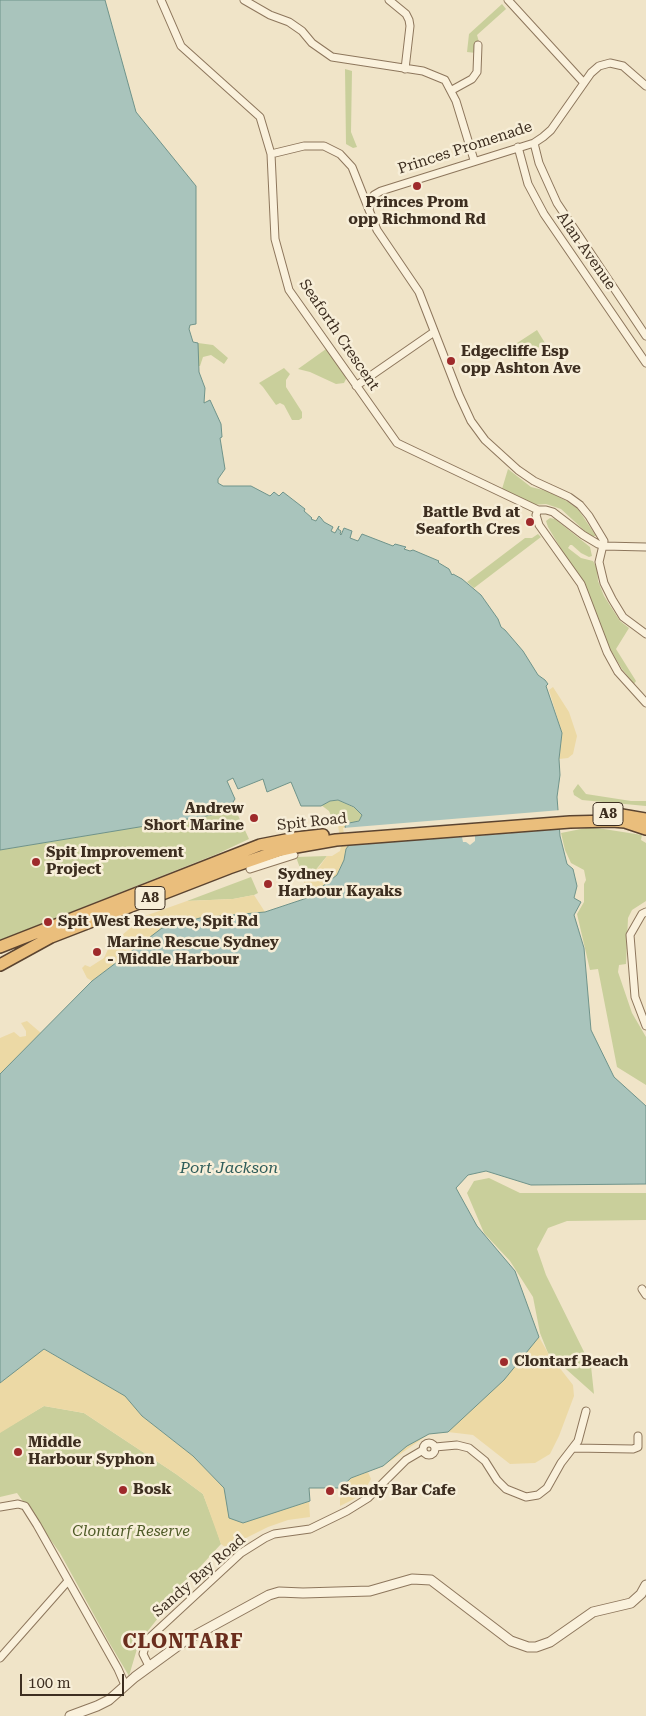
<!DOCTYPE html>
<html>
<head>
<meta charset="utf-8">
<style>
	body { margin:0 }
	#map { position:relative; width:646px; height:1716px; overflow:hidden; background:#f0e4c8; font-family:"Roboto Serif",serif }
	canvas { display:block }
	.scale { position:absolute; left:20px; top:1674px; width:104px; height:22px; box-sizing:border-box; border:2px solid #3d2e20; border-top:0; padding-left:6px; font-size:15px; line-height:18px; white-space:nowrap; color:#3d2e20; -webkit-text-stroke:4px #f7eed8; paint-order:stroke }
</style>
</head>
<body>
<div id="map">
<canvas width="646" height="1716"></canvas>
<div class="scale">100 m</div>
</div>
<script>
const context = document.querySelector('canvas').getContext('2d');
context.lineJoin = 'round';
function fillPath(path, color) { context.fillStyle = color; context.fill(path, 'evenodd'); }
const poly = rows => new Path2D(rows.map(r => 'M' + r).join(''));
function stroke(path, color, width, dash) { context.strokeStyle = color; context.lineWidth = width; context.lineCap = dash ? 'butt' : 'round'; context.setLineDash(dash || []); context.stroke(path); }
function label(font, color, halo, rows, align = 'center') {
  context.font = font + ' "Roboto Serif",serif'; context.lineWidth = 5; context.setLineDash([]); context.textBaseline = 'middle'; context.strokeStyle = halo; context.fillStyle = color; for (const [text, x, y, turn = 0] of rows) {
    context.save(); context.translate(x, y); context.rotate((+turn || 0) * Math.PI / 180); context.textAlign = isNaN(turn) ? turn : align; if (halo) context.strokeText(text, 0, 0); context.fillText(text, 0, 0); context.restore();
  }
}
const green = poly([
	[502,4,506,9,477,35,479,42,474,44,476,53,467,52,469,34],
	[345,69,352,71,351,132,357,147,353,148,346,144],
	[537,330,545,343,520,360,511,347],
	[198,343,213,345,228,358,224,364,211,355,203,357,200,366,198,366],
	[326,349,345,374,346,379,344,383,336,384,310,372,298,369],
	[284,368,290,374,286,380,286,387,302,412,302,418,299,420,292,420,284,405,280,403,276,405,263,387,259,383],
	[508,469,531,487,547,491,565,500,578,509,596,536,592,536,587,533,561,509,546,504,533,505,502,489],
	[550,518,555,519,590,547,592,556,589,557,581,553,572,545,570,545,568,548,581,558,593,561,597,568,598,581,604,596,620,621,629,628,616,649,636,681,634,684,622,669,605,640,564,554,548,527,546,521],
	[538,534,541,537,474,588,467,582,525,538,532,538],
	[578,784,586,794,631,801,646,801,646,806,582,800,574,795,573,791],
	[338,800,357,809,362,815,360,820,353,823,346,822,341,825,333,821,329,811,321,805,330,801],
	[232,811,236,811,249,839,217,854,0,940,0,850],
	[591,827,642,835,641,840,646,843,646,901,632,910,628,918,626,964,619,965,618,972,632,1013,646,1037,646,1085,617,1067,598,969,590,970,577,914,584,902,584,884,586,880,584,870,571,863,565,850,561,833],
	[327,856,314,872,307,873,305,866,300,868,296,857],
	[251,877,258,893,254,895,233,899,187,901],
	[489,1178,520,1193,646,1193,646,1220,567,1221,548,1228,537,1249,546,1275,591,1366,594,1394,548,1353,540,1333,533,1297,510,1261,484,1233,467,1193,474,1181],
	[44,1406,84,1413,176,1474,203,1494,216,1528,221,1544,189,1579,139,1642,129,1676,110,1644,60,1553,17,1493,0,1497,0,1432]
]);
const sand = poly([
	[553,687,569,712,577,736,573,754,568,758,559,759,562,733,549,690],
	[346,822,349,823,347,824,346,827,349,845,346,850,344,860,337,875,309,897,303,879,308,877,307,873,314,872,320,866,327,856,332,856,340,851,341,846,338,825],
	[254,895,265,912,200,918,163,928,92,981,87,978,82,968,85,965,90,967,104,958,110,945,145,916,187,901,233,899],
	[27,1021,41,1033,0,1074,0,1038,14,1032,20,1037,26,1036,26,1031,21,1023],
	[515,1271,539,1337,548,1353,573,1385,574,1396,559,1436,550,1454,535,1463,510,1464,473,1435,448,1432,429,1434,383,1466],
	[43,1349,126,1396,142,1416,193,1456,224,1488,243,1523,309,1501,310,1517,288,1520,268,1527,244,1539,234,1547,225,1547,221,1544,203,1494,176,1474,84,1413,44,1406,0,1433,0,1383],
	[368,1472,371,1479,366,1488,354,1499,340,1506,340,1488,351,1478]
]);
const water = poly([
	[0,0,105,0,136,112,196,186,196,324,190,325,189,329,193,342,198,343,199,372,205,388,204,403,210,400,221,424,222,437,220,438,225,469,218,479,218,483,223,486,251,486,270,496,274,492,279,496,283,492,305,509,304,511,312,518,311,519,316,521,319,516,321,518,324,522,333,527,331,531,335,533,339,526,338,529,341,531,340,534,341,535,344,528,352,531,350,538,358,541,362,534,393,546,395,544,406,547,404,549,410,551,413,550,439,561,438,562,439,563,449,569,452,575,453,574,462,579,481,595,498,619,501,627,505,630,523,651,538,675,545,680,548,684,546,686,562,733,559,759,560,775,557,797,560,836,567,864,573,869,577,886,574,898,581,902,574,915,584,948,591,1030,614,1077,646,1106,646,1184,531,1185,486,1171,468,1175,456,1188,477,1226,515,1271,539,1337,504,1380,448,1432,429,1434,407,1446,383,1466,351,1478,340,1488,309,1488,310,1501,243,1523,229,1518,224,1488,193,1456,142,1416,125,1396,44,1349,0,1383,0,1074,92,981,162,928,200,918,265,912,307,898,314,893,337,875,344,860,346,849,349,845,345,826,349,823,359,821,362,815,354,807,338,800,330,801,321,806,301,806,291,782,267,792,263,779,238,789,233,778,227,781,235,799,233,802,236,811,0,850,0,0]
]);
const pier = poly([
	[561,810,562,829,475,836,475,841,470,845,466,842,463,842,462,837,346,845,343,828]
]);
const minor = poly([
	[161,0,181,46,260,117,271,154,275,239,289,290,397,443,538,510,546,510,553,512,583,535,598,544,604,546,646,547],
	[244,0,270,15,289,22,302,31,312,43,332,57,423,71,445,80,456,101,474,160],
	[389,0,406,14,409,20,410,26,405,69],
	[508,0,584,83],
	[452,90,472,79,477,72,478,45],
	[534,143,539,163,557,203,646,336],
	[518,147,528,184,544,214,646,363],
	[271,154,304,146,324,146,340,154,352,167,377,230,419,292,459,395,471,421,485,440,518,470,534,481,569,497,580,505,589,516,604,541,599,562,604,583,612,599,623,617,646,634],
	[369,209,374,195,381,191,534,143,543,137,551,130,591,73,599,66,610,63,623,66,646,86],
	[356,386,434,332],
	[538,510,536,515,539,525,581,584,607,652,618,672,646,703],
	[250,869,294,855],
	[646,912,642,914,630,935,635,997,646,1026],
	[642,1289,646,1295],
	'423 1449a6 6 0 1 1 12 0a6 6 0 1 1-12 0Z',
	[435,1447,457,1445,469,1448,485,1461,497,1480,506,1489,526,1497,538,1495,547,1488,561,1463,578,1441,586,1411],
	[574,1448,633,1449,638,1447,638,1436],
	[0,1507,18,1504,25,1506,37,1525,118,1669,125,1685],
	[0,1658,68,1581],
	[149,1666,143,1654,147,1640,241,1553,265,1538,274,1534,310,1529,347,1511,368,1498,406,1460,423,1450]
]);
const tertiary = poly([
	[70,1716,97,1706,109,1700,135,1677,183,1642,269,1595,279,1592,303,1593,370,1591,412,1579,431,1580,511,1641,528,1647,536,1647,550,1642,593,1612,631,1603,641,1594,646,1585]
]);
const trunk = poly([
	[616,814,646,819],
	[0,947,260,845,296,838,323,835],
	[0,965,51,937,229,868,278,851,296,847,336,840,570,822,612,821,625,822,646,829]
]);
const markers = [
	[417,186,5,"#9e2a2b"],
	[451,361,5,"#9e2a2b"],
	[530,522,5,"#9e2a2b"],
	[254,818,5,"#9e2a2b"],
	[36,862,5,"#9e2a2b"],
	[268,884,5,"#9e2a2b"],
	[48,922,5,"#9e2a2b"],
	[97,952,5,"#9e2a2b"],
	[504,1362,5,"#9e2a2b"],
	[18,1452,5,"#9e2a2b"],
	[123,1490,5,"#9e2a2b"],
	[330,1491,5,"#9e2a2b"]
];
const shields = [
	[608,814,30],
	[150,898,30]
];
const shieldNames = [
	["A8",608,814],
	["A8",150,898]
];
const streetNames = [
	["Princes Promenade",465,148,-18],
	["Alan Avenue",586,251,55],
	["Seaforth Crescent",339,335,56],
	["Spit Road",312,822,-6],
	["Sandy Bay Road",199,1576,-41]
];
const poiNames = [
	["Princes Prom",417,203,"center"],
	["opp Richmond Rd",417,220,"center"],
	["Edgecliffe Esp",461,352],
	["opp Ashton Ave",461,369],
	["Battle Bvd at",520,513,"right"],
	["Seaforth Cres",520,530,"right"],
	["Andrew",244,809,"right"],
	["Short Marine",244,826,"right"],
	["Spit Improvement",46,853],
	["Project",46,870],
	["Sydney",278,875],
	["Harbour Kayaks",278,892],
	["Spit West Reserve, Spit Rd",58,922],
	["Marine Rescue Sydney",107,943],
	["- Middle Harbour",107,960],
	["Clontarf Beach",514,1362],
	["Middle",28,1443],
	["Harbour Syphon",28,1460],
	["Bosk",133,1490],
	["Sandy Bar Cafe",340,1491]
];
const parkNames = [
	["Clontarf Reserve",131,1532]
];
const waterNames = [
	["Port Jackson",229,1168]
];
const districtNames = [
	["CLONTARF",183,1642]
];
fillPath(green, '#c9cf9b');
fillPath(sand, '#ecd9a5');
fillPath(water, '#a9c4bc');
stroke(water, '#6f938a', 1);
fillPath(pier, '#f0e4c8');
stroke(minor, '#8d765c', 9);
stroke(tertiary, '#8d765c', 11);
stroke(trunk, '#5b4430', 14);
stroke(minor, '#faf1dc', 7);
stroke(tertiary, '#faf1dc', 9);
stroke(trunk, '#eabe7c', 11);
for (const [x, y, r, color] of markers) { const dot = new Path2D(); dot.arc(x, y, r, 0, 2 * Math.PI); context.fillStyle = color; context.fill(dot); stroke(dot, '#f7eed8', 2); }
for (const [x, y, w] of shields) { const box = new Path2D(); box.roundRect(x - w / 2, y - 11.5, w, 23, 4); context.fillStyle = '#f7eed8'; context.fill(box); stroke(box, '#3d2e20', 1); }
label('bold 14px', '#3d2e20', null, shieldNames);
label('15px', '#3d2e20', '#f7eed8', streetNames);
label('bold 15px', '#3d2e20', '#f7eed8', poiNames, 'left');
label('italic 15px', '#4d5a26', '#f7eed8', parkNames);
label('italic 16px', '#2f5d5a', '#f7eed8', waterNames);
context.letterSpacing = '1px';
label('bold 20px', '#6b2e1e', '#f7eed8', districtNames);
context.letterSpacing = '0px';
</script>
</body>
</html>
